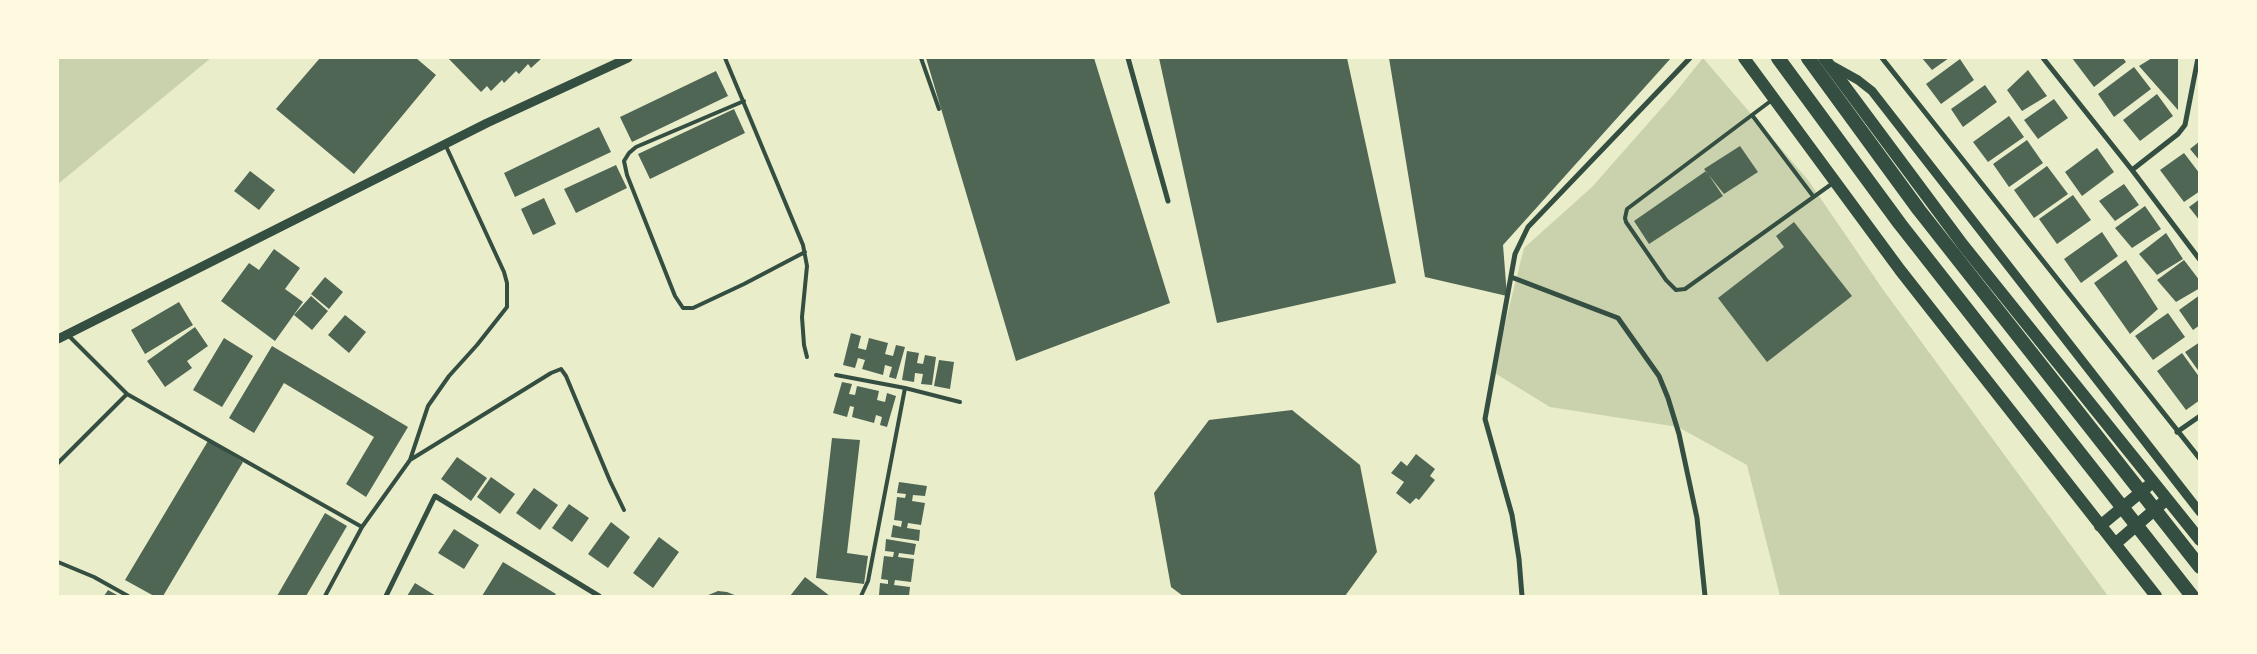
<!DOCTYPE html>
<html>
<head>
<meta charset="utf-8">
<style>
	body { margin:0 }
	#map { position:relative; width:2257px; height:654px; overflow:hidden; background:#e9edc9; font-family:"Public Sans",sans-serif }
	canvas { display:block }
	.frame { position:absolute; inset:0; border:59px solid #fefae0; pointer-events:none }
</style>
</head>
<body>
<div id="map">
<canvas width="2257" height="654"></canvas>
<div class="frame"></div>
</div>
<script>
const context = document.querySelector('canvas').getContext('2d');
context.lineJoin = 'round';
function fillPath(path, color) { context.fillStyle = color; context.fill(path, 'evenodd'); }
const poly = rows => new Path2D(rows.map(r => 'M' + r).join(''));
function stroke(path, color, width, dash) { context.strokeStyle = color; context.lineWidth = width; context.lineCap = dash ? 'butt' : 'round'; context.setLineDash(dash || []); context.stroke(path); }
const green = poly([
	[58,58,211,58,58,184],
	[1703,58,1808,180,1884,291,2108,596,1780,596,1747,465,1678,427,1550,407,1493,372,1524,248,1592,187,1674,94]
]);
const building = poly([
	[320,58,416,58,436,75,354,174,276,109],
	[448,58,542,58,531,68,528,64,519,74,516,71,504,83,502,80,491,91,487,86,481,92],
	[926,58,1094,58,1170,303,1016,361],
	[1159,58,1347,58,1396,283,1217,323],
	[1389,58,1671,58,1503,245,1507,296,1425,277],
	[1922,58,1949,58,1932,70],
	[2072,58,2123,58,2126,62,2094,87],
	[2152,58,2178,58,2178,110,2139,66],
	[1960,59,1974,80,1941,104,1926,84],
	[2134,67,2151,89,2114,117,2098,94],
	[2028,70,2047,96,2022,111,2007,90],
	[716,71,728,96,632,142,620,117],
	[1985,85,1997,102,1963,127,1951,109],
	[2157,94,2173,116,2140,141,2123,120],
	[2054,99,2068,118,2038,139,2024,120],
	[734,109,745,133,650,179,638,154],
	[2009,116,2024,137,1988,162,1973,142],
	[599,127,611,152,515,197,504,173],
	[2027,140,2043,163,2009,187,1993,164],
	[2200,141,2200,161,2190,149],
	[1740,146,1758,172,1724,194,1704,169],
	[2097,148,2114,172,2082,196,2065,172],
	[2184,153,2200,174,2200,191,2184,202,2160,170],
	[616,165,627,188,576,213,564,189],
	[2047,166,2068,194,2034,218,2014,190],
	[250,171,275,190,259,210,234,191],
	[1706,171,1723,196,1649,244,1634,221],
	[2124,184,2139,205,2115,221,2099,201],
	[2073,195,2091,220,2057,244,2039,219],
	[544,198,556,224,533,235,521,209],
	[2200,199,2200,221,2189,207],
	[2145,206,2161,229,2132,248,2115,228],
	[1794,222,1852,296,1767,362,1718,298,1784,247,1776,236],
	[2102,232,2118,256,2081,283,2064,259],
	[2166,233,2183,259,2157,275,2139,254],
	[274,249,300,268,285,289,303,302,275,341,221,301,249,263,259,270],
	[2126,260,2158,309,2130,334,2094,283],
	[2184,260,2200,281,2200,288,2176,302,2157,280],
	[325,277,343,292,329,309,311,294],
	[2200,295,2200,325,2193,330,2179,310],
	[311,296,328,311,312,330,294,315],
	[179,302,193,325,145,354,131,330],
	[2168,313,2185,337,2153,360,2135,336],
	[345,315,366,332,349,353,328,335],
	[195,327,208,346,187,361,192,368,165,387,147,361],
	[851,333,861,336,858,348,866,350,869,338,888,343,885,354,893,356,896,345,905,347,896,379,889,377,892,367,885,365,883,375,862,369,865,360,858,358,855,368,843,365],
	[224,338,253,356,222,407,193,390],
	[2200,342,2200,373,2185,352],
	[272,346,408,427,366,497,346,484,374,437,284,383,254,433,229,418],
	[907,351,919,353,917,363,923,364,925,355,936,357,932,385,921,384,923,374,915,373,914,382,902,380],
	[2182,353,2200,378,2200,400,2186,410,2157,371],
	[939,360,954,362,950,389,934,386],
	[842,382,852,384,849,394,855,395,857,386,879,391,877,400,885,402,887,393,896,396,887,427,880,425,882,417,876,415,874,423,852,417,854,407,850,406,847,417,833,413],
	[1292,410,1360,465,1377,552,1345,596,1183,596,1171,587,1154,493,1209,420],
	[832,438,860,440,847,553,868,556,864,584,816,578],
	[208,441,243,462,163,596,154,596,125,580],
	[1416,454,1435,469,1430,476,1435,480,1419,500,1416,498,1410,504,1396,493,1404,482,1391,473,1401,461,1407,466],
	[457,457,487,478,471,501,441,479],
	[491,477,515,494,500,514,477,497],
	[899,482,927,486,925,496,913,495,912,501,925,503,921,525,908,523,907,528,920,530,919,541,891,537,893,525,901,527,902,521,894,520,897,497,905,498,906,494,897,493],
	[534,488,558,505,540,530,516,513],
	[569,504,589,518,572,542,552,528],
	[325,513,347,526,306,596,277,596],
	[611,522,630,537,608,568,588,554],
	[454,529,479,545,464,569,438,553],
	[659,537,679,552,653,588,633,573],
	[886,539,916,544,914,555,899,553,898,557,914,559,911,582,895,580,894,585,910,587,909,596,879,595,880,583,888,584,888,580,881,579,884,556,893,557,894,552,885,551],
	[503,562,556,594,554,596,482,596],
	[805,577,830,596,790,596],
	[415,583,436,596,407,596],
	[108,590,119,596,104,596],
	[718,591,727,592,737,596,706,596]
]);
const service = poly([
	[725,58,803,245,807,266,802,317,804,345,807,357],
	[921,58,939,109],
	[1772,100,1627,209,1625,218,1626,222,1666,280,1676,290,1685,289,1833,183],
	[744,101,636,147,629,153,624,161,627,175,675,296,683,308,693,308,744,284,805,252],
	[1752,115,1813,196],
	[68,335,127,394,362,527],
	[836,375,905,388,960,402],
	[410,460,551,373,561,369,566,376,610,481,624,510],
	[58,463,127,394],
	[58,562,94,577,128,596],
	[325,596,362,527,410,460,428,406,449,376,477,345,507,307,507,283,504,272,445,144],
	[861,596,868,581,905,388]
]);
const minor = poly([
	[1128,58,1168,201],
	[1882,58,2200,459],
	[2043,58,2132,170,2200,260],
	[2132,170,2178,134,2185,125,2198,58],
	[1511,277,1618,318,1659,376,1668,398,1679,434,1697,518,1705,596],
	[2177,432,2200,416],
	[386,596,435,496,599,596],
	[1522,596,1519,559,1512,515,1485,419,1515,254,1528,227,1690,58]
]);
const tertiary = poly([
	[1831,65,1858,80,1872,91,2200,512],
	[58,339,487,123,628,58]
]);
const primary = poly([
	[1744,58,1900,270,2156,596],
	[1824,58,1963,245,2200,540],
	[2100,526,2147,487],
	[2115,544,2167,499]
]);
const motorway = poly([
	[1778,58,1900,224,2192,596],
	[1808,58,1919,210,2200,567]
]);
fillPath(green, '#cad2ad');
fillPath(building, '#4f6655');
stroke(service, '#344e41', 4);
stroke(minor, '#344e41', 5);
stroke(tertiary, '#344e41', 9);
stroke(primary, '#344e41', 12);
stroke(motorway, '#344e41', 14);
</script>
</body>
</html>
